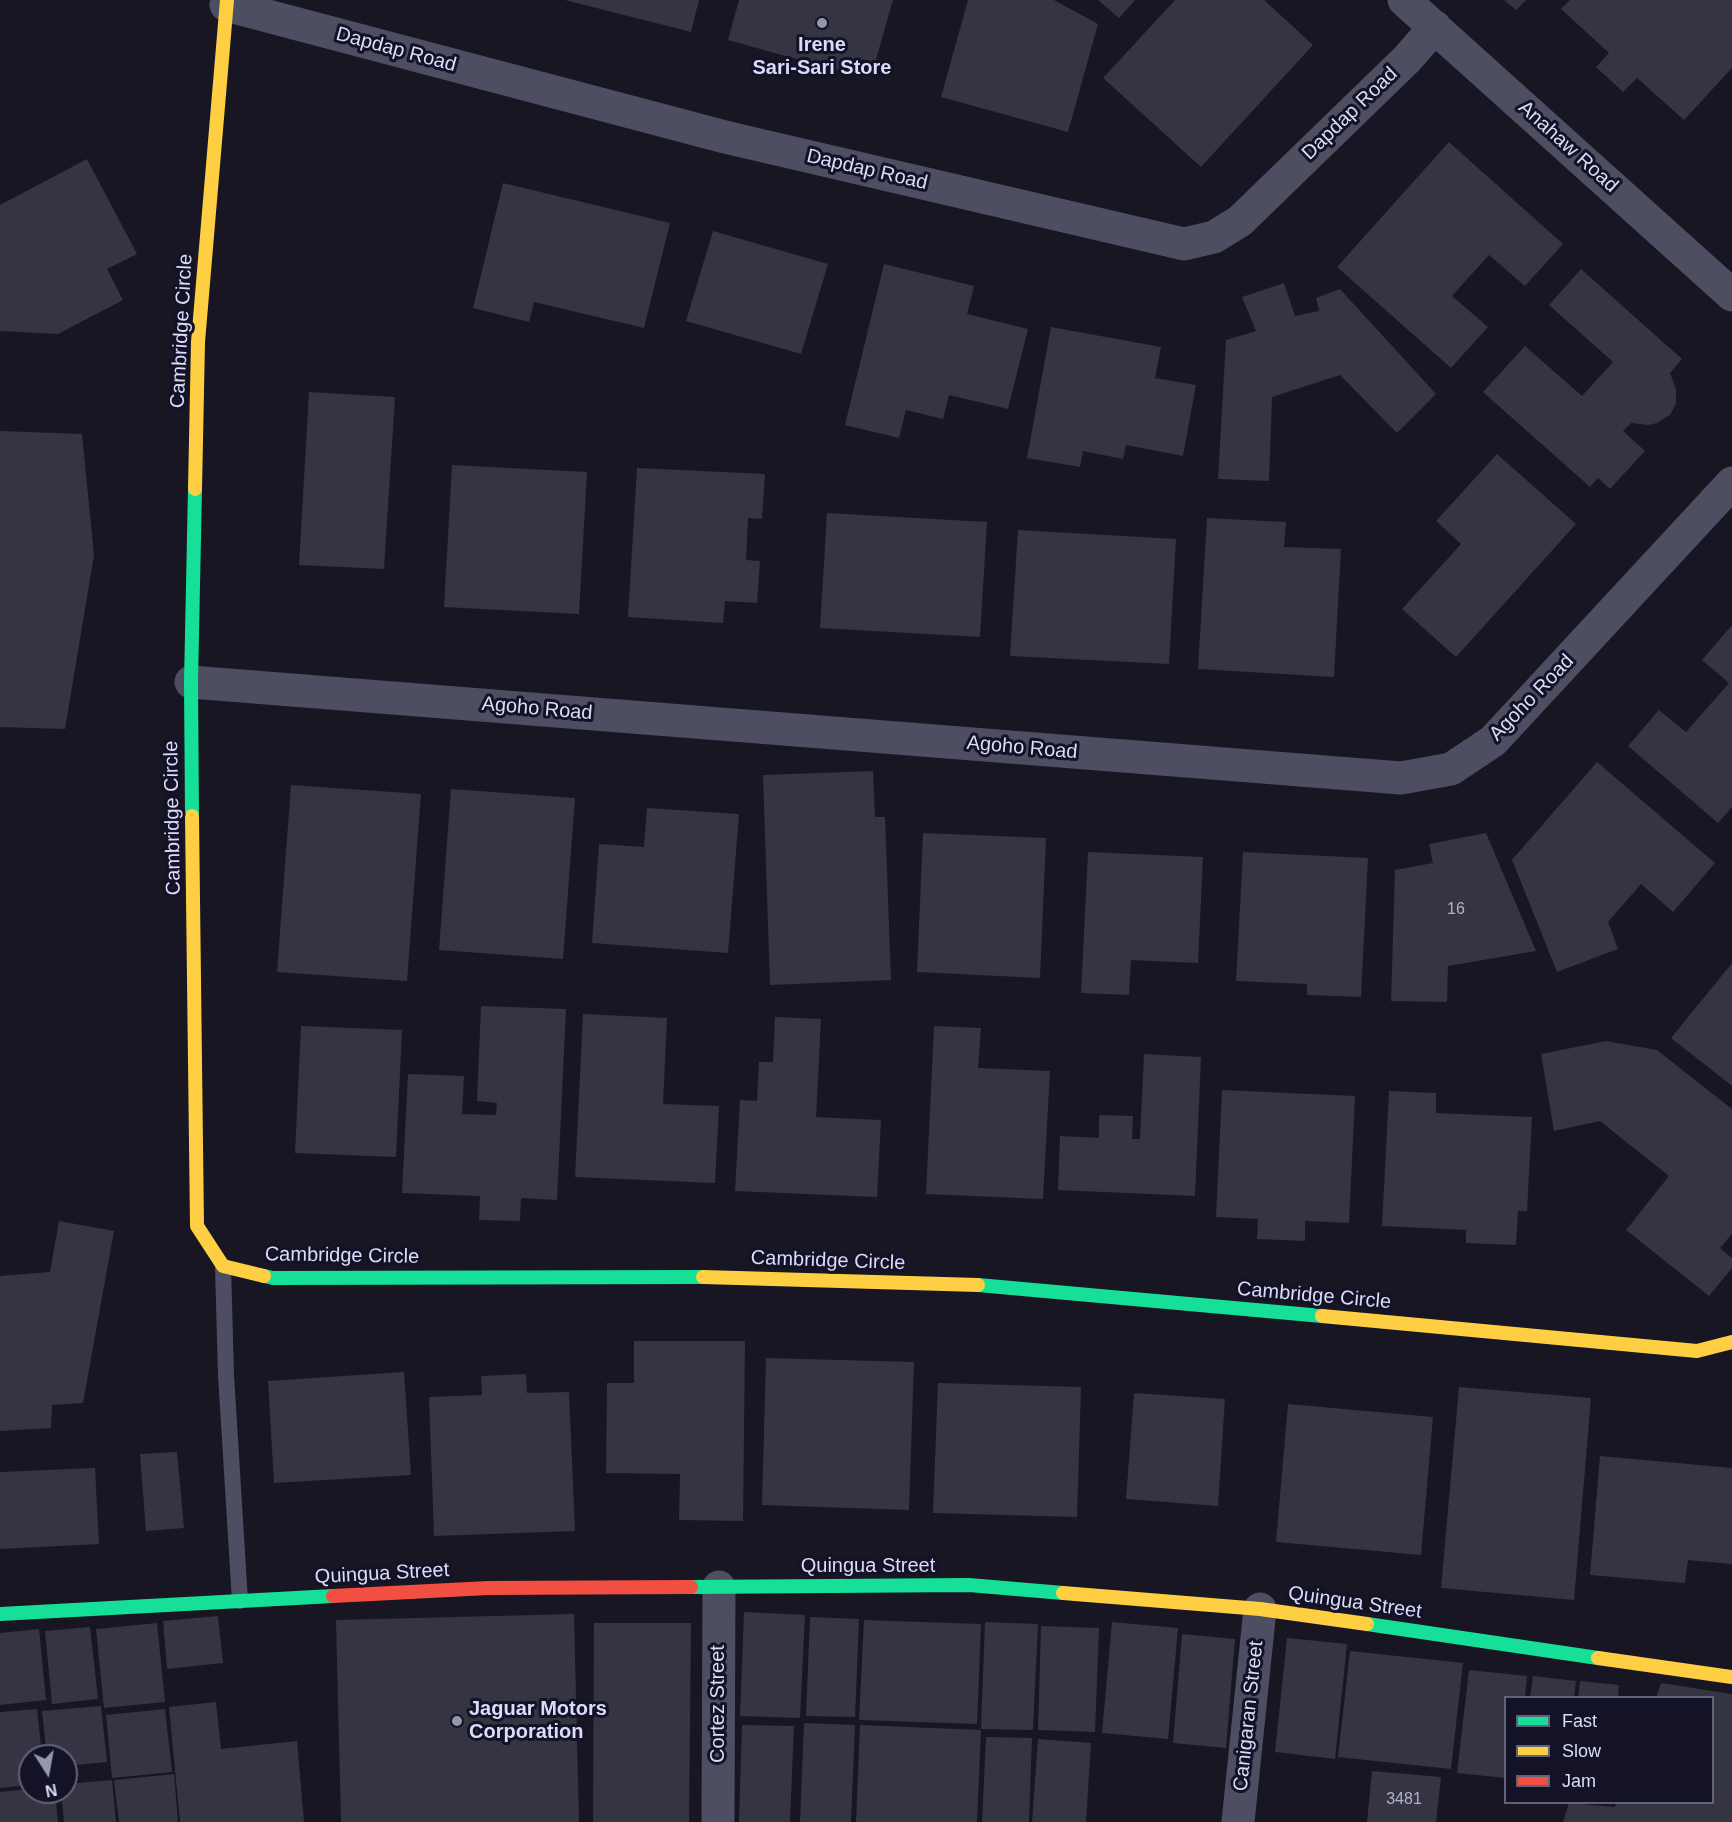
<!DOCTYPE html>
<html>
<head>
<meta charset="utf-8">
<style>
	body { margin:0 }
	#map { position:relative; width:1732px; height:1822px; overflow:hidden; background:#171622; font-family:Arial,sans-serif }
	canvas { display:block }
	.legend { position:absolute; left:1504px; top:1696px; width:210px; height:108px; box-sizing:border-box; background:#131226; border:2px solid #63627b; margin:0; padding:8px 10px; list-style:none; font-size:18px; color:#dbdbfb }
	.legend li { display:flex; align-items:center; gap:12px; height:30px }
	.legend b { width:30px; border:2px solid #63627b }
	.north { position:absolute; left:18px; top:1744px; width:60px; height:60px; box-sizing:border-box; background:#131226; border:2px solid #63627b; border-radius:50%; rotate:169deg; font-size:16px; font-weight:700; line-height:24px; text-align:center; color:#dbdbfb }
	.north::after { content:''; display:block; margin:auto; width:21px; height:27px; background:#9696af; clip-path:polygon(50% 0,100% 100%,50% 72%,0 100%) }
</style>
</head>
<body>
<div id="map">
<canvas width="1732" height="1822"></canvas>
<ul class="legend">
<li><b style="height:8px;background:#16e098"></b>Fast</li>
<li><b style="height:8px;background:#ffcf43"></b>Slow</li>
<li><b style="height:8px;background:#f24e42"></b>Jam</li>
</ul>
<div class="north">N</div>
</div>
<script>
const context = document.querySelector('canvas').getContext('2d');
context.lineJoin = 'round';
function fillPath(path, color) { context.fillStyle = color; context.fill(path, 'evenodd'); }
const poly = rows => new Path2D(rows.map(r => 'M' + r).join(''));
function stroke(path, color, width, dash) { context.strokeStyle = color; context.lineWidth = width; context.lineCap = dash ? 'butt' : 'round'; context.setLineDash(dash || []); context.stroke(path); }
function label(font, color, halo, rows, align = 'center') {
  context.font = font + ' Arial,sans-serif'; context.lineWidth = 6; context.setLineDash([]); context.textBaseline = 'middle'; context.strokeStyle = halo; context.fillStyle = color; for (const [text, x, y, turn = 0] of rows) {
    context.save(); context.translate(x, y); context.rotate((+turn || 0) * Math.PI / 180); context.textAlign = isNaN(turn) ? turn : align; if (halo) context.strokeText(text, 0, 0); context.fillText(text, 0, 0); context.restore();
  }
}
const building = poly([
	[565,0,699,0,691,32],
	[739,0,893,0,875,63,862,59,857,76,728,40],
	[968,0,1054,0,1098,24,1068,132,941,97],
	[1098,0,1135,0,1119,18],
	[1175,0,1264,0,1313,45,1201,167,1103,78],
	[1504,0,1526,0,1516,10],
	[1570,0,1732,0,1732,68,1684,120,1637,78,1623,92,1596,67,1609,53,1561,9],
	[1449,142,1563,244,1525,286,1489,255,1452,296,1488,327,1451,368,1337,267],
	[87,159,137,254,107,269,123,300,58,334,0,331,0,205],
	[503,183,670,223,644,328,534,302,529,322,473,308],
	[713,231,828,264,801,354,686,321],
	[884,264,974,286,967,314,1028,329,1008,409,949,395,943,419,906,410,899,438,845,425],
	[1581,269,1682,359,1670,373,1676,389,1676,404,1670,415,1657,423,1648,425,1631,423,1623,431,1645,451,1610,489,1598,478,1590,487,1483,392,1525,346,1582,396,1613,362,1549,305],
	[1284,283,1295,316,1319,311,1316,298,1340,289,1436,394,1397,433,1340,375,1272,397,1269,481,1218,479,1226,340,1256,331,1242,297],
	[1051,327,1161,347,1155,378,1196,385,1183,456,1126,445,1123,459,1083,451,1080,467,1027,458],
	[309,392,395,397,384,569,299,565],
	[0,431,82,434,94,555,65,729,0,727],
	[1497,454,1576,524,1456,657,1402,609,1461,544,1436,521],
	[452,465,587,472,579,614,444,607],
	[637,468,765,474,762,519,748,518,746,560,760,561,757,603,725,601,723,623,628,617],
	[827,513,987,522,980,637,820,628],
	[1207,518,1286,522,1284,547,1341,549,1334,677,1198,669],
	[1018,530,1176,539,1169,664,1010,656],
	[1732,625,1732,807,1718,823,1628,746,1659,710,1686,732,1729,683,1702,660],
	[1597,762,1715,863,1673,912,1641,884,1608,922,1618,949,1557,972,1512,860],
	[873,771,875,817,885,817,891,980,770,985,763,775],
	[291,785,421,794,407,981,277,972],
	[451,789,575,798,563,959,439,950],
	[647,808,739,814,728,953,592,943,599,844,644,847],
	[923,833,1046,838,1040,978,917,972],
	[1486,833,1536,951,1448,966,1447,1002,1391,1001,1395,870,1433,863,1429,844],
	[1088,852,1203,857,1198,963,1131,960,1129,995,1081,993],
	[1243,852,1368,858,1361,997,1307,995,1307,984,1236,981],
	[1732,963,1732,1086,1671,1038],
	[481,1006,566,1009,557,1200,521,1198,520,1221,479,1220,480,1196,402,1193,408,1074,464,1076,462,1114,496,1115,497,1103,477,1101],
	[583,1014,667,1018,663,1104,719,1106,715,1183,575,1177],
	[775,1017,821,1019,816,1117,881,1120,877,1197,735,1191,740,1100,757,1101,759,1062,773,1062],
	[301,1026,402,1030,396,1157,295,1153],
	[934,1026,981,1028,978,1068,1050,1071,1043,1199,926,1194],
	[1606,1041,1657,1050,1732,1109,1732,1234,1720,1248,1732,1258,1732,1268,1709,1296,1626,1230,1669,1176,1600,1121,1554,1131,1541,1054],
	[1144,1054,1201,1057,1195,1196,1058,1190,1060,1136,1099,1138,1099,1115,1133,1116,1132,1139,1140,1139],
	[1222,1090,1355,1096,1349,1223,1305,1221,1305,1241,1257,1239,1258,1219,1216,1217],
	[1389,1091,1436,1093,1436,1113,1532,1117,1527,1211,1518,1211,1516,1245,1466,1243,1466,1230,1382,1226],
	[59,1221,114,1231,83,1403,52,1405,51,1428,0,1431,0,1276,50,1272],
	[634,1341,745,1341,743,1521,679,1520,680,1474,606,1473,607,1383,634,1383],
	[766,1358,914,1362,909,1510,762,1505],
	[404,1372,411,1475,274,1483,268,1381],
	[526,1374,527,1393,569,1392,575,1531,434,1536,429,1397,482,1395,481,1376],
	[938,1383,1081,1387,1077,1517,933,1513],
	[1459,1387,1591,1398,1574,1600,1441,1588],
	[1134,1393,1225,1399,1218,1506,1126,1499],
	[1288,1404,1433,1417,1421,1555,1276,1542],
	[177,1452,184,1528,146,1531,140,1454],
	[1600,1456,1732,1468,1732,1564,1688,1560,1685,1583,1590,1575],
	[95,1468,99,1544,0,1549,0,1472],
	[744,1612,805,1615,800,1718,740,1716],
	[574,1614,579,1822,341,1822,336,1620],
	[218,1616,223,1663,167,1669,163,1621],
	[810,1617,859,1619,855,1717,806,1716],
	[864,1620,981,1624,977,1724,859,1720],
	[985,1622,1038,1624,1033,1730,981,1729],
	[1112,1622,1178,1628,1168,1739,1102,1733],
	[157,1623,165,1702,104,1708,96,1629],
	[594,1623,691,1623,689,1822,593,1822],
	[1041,1626,1099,1628,1095,1732,1038,1730],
	[90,1627,98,1699,52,1704,45,1631],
	[39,1629,46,1700,0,1705,0,1633],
	[1182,1634,1235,1639,1226,1748,1173,1743],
	[1287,1638,1347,1644,1335,1759,1275,1752],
	[1350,1651,1463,1663,1451,1769,1338,1757],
	[1469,1670,1527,1676,1525,1698,1506,1698,1506,1778,1457,1773],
	[1533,1676,1576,1681,1574,1698,1530,1698],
	[1580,1681,1619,1685,1618,1698,1578,1698],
	[1661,1683,1732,1694,1732,1822,1563,1822,1569,1803,1615,1807,1616,1802,1712,1802,1712,1698,1656,1698],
	[216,1702,221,1749,297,1741,304,1822,180,1822,169,1707],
	[101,1706,107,1762,66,1766,66,1756,47,1756,42,1711],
	[37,1709,42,1756,30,1756,30,1785,0,1788,0,1712],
	[165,1709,172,1772,112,1778,106,1715],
	[804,1723,855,1725,851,1822,800,1822],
	[742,1725,794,1726,790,1822,739,1822],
	[860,1725,981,1730,977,1822,856,1822],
	[986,1737,1032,1738,1029,1822,982,1822],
	[1038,1739,1091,1743,1086,1822,1032,1822],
	[1372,1771,1441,1777,1436,1822,1367,1822],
	[174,1774,178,1822,119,1822,114,1780],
	[112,1780,116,1822,64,1822,61,1792,66,1792,66,1784],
	[30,1789,30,1792,55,1792,58,1822,0,1822,0,1792]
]);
const lane = poly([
	[223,1266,226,1375,240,1601]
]);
const street = poly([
	[1404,0,1732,295],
	[226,5,725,137,1184,244,1214,237,1240,221,1407,59,1435,27],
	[191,682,1401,778,1451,769,1493,741,1732,483],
	[718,1822,719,1587],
	[1238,1822,1260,1609]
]);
const fast = poly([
	[192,816,191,682,195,489],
	[264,1276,273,1278,703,1277],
	[978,1285,1322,1316],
	[691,1587,969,1585,1063,1593],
	[0,1614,333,1596],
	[1367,1624,1598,1658]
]);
const slow = poly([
	[195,489,198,342,227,0],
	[192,816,197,1226,223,1266,264,1276],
	[703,1277,978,1285],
	[1322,1316,1697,1351,1732,1342],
	[1063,1593,1260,1609,1367,1624],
	[1598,1658,1732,1677]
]);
const jam = poly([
	[333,1596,488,1588,691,1587]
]);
const markers = [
	[822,23,6,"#9696af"],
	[457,1721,6,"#9696af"]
];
const numberNames = [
	["16",1456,910],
	["3481",1404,1800]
];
const poiNames = [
	["Irene",822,45],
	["Sari-Sari Store",822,68],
	["Jaguar Motors",469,1709,"left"],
	["Corporation",469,1732,"left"]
];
const streetNames = [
	["Dapdap Road",396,50,15],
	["Dapdap Road",1350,114,-44],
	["Anahaw Road",1568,147,42],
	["Dapdap Road",867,170,13],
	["Cambridge Circle",182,331,-87],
	["Agoho Road",1532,698,-46],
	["Agoho Road",537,709,5],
	["Agoho Road",1022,748,5],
	["Cambridge Circle",173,818,-91],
	["Cambridge Circle",342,1256,1],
	["Cambridge Circle",828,1261,2],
	["Cambridge Circle",1314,1296,5],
	["Quingua Street",868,1566],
	["Quingua Street",382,1574,-3],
	["Quingua Street",1355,1603,8],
	["Cortez Street",718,1704,-90],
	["Canigaran Street",1249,1716,-84]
];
fillPath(building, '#353443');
stroke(lane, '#4d4e61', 16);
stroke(street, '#4d4e61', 33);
stroke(fast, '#16e098', 14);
stroke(slow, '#ffcf43', 14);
stroke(jam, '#f24e42', 14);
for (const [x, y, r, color] of markers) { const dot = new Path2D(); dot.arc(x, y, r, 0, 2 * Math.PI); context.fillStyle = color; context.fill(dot); stroke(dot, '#131226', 2); }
label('16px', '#b2b1cd', null, numberNames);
label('bold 20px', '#dbdbfb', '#131226', poiNames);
label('20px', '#dbdbfb', '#131226', streetNames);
</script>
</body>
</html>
